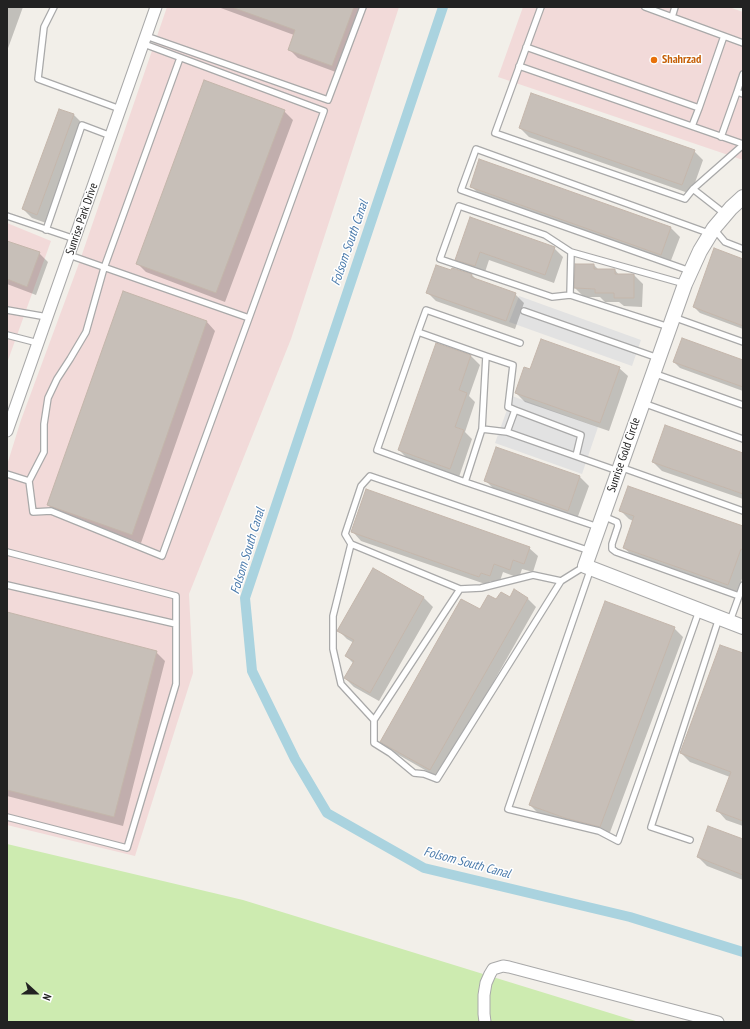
<!DOCTYPE html>
<html>
<head>
<meta charset="utf-8">
<style>
	body { margin:0 }
	#map { position:relative; width:750px; height:1029px; overflow:hidden; background:#f2efe9; font-family:"PT Sans Narrow",sans-serif }
	canvas { display:block }
	.frame { position:absolute; inset:0; border:8px solid #222; pointer-events:none }
	.north { position:absolute; left:16px; top:973px; width:40px; height:40px; -webkit-text-stroke:3px #fff; paint-order:stroke; rotate:111deg; font-size:11px; font-weight:700; line-height:16px; text-align:center; color:#222 }
	.north::after { content:''; display:block; margin:auto; width:14px; height:18px; background:#222; clip-path:polygon(50% 0,100% 100%,50% 72%,0 100%) }
</style>
</head>
<body>
<div id="map">
<canvas width="750" height="1029"></canvas>
<div class="frame"></div>
<div class="north">N</div>
</div>
<script>
const context = document.querySelector('canvas').getContext('2d');
context.lineJoin = 'round';
function fillPath(path, color) { context.fillStyle = color; context.fill(path, 'evenodd'); }
const poly = rows => new Path2D(rows.map(r => 'M' + r).join(''));
function stroke(path, color, width, dash) { context.strokeStyle = color; context.lineWidth = width; context.lineCap = dash ? 'butt' : 'round'; context.setLineDash(dash || []); context.stroke(path); }
function label(font, color, halo, rows, align = 'center') {
  context.font = font + ' "PT Sans Narrow",sans-serif'; context.lineWidth = 3; context.setLineDash([]); context.textBaseline = 'middle'; context.strokeStyle = halo; context.fillStyle = color; for (const [text, x, y, turn = 0] of rows) {
    context.save(); context.translate(x, y); context.rotate((+turn || 0) * Math.PI / 180); context.textAlign = isNaN(turn) ? turn : align; if (halo) context.strokeText(text, 0, 0); context.fillText(text, 0, 0); context.restore();
  }
}
const commercial = poly([
	[167,7,399,7,291,339,189,594,193,673,135,856,7,825,7,465,21,420,78,266],
	[523,7,729,7,743,12,743,160,498,77],
	[7,223,51,241,7,363]
]);
const grass = poly([
	[7,844,243,900,639,1022,7,1022]
]);
const parking = poly([
	[519,296,641,340,632,366,509,322],
	[512,396,598,427,582,474,495,443]
]);
const shadow = poly([
	[7,7,23,7,7,51],
	[218,7,366,7,341,74,298,58,289,49,294,35],
	[60,110,74,115,83,124,46,223,32,218,23,209],
	[284,111,293,120,225,302,146,272,137,263],
	[520,128,694,151,703,160,691,194,529,137],
	[480,160,671,228,680,237,670,263,480,195,471,186],
	[471,218,554,248,563,257,554,283,489,260,484,275,465,268,456,259],
	[7,242,39,253,48,262,36,295,7,284],
	[743,260,743,329,700,313,694,307],
	[576,265,594,265,599,270,615,270,619,275,634,275,643,284,642,307,624,306,619,302,605,302,600,297,584,297,575,288],
	[452,269,472,275,477,280,515,294,524,303,515,329,436,301,427,292,452,271],
	[207,322,215,331,141,543,57,513,48,505],
	[437,344,471,356,480,365,469,396,475,402,465,432,472,439,459,477,408,459,399,450],
	[743,361,743,391,680,368,674,362],
	[619,368,628,376,609,431,525,402,516,393,531,370],
	[496,448,580,477,589,486,577,519,494,489,485,480],
	[743,454,743,499,662,471,653,462],
	[620,510,743,527,743,576,737,593,633,556,624,548,633,521,629,519],
	[353,532,529,548,538,556,533,572,522,569,519,578,503,572,499,584,490,581,488,585,361,541],
	[373,569,424,598,433,607,379,701,354,687,345,678,354,664,346,656,354,643,347,639,338,630],
	[514,591,528,599,536,607,439,778,390,750,381,741,480,611,497,601,510,598],
	[7,614,156,652,165,661,123,826,7,796],
	[674,628,683,637,609,835,575,827,539,814,530,805],
	[743,654,743,826,726,820,718,811,730,777,690,762,681,753],
	[743,840,743,880,707,866,698,857]
]);
const canal = poly([
	[443,7,245,598,252,671,295,759,327,813,424,868,630,917,743,952]
]);
const building = poly([
	[234,7,354,7,332,66,288,50,295,30,234,8,234,7],
	[204,80,285,110,216,293,136,264,204,80],
	[531,93,695,150,682,185,519,128,531,93],
	[59,109,74,114,37,215,22,209,59,109],
	[479,159,671,227,661,255,470,187,479,159],
	[470,217,555,247,545,275,480,252,475,266,455,260,470,217],
	[7,241,40,252,27,287,7,279,7,241],
	[714,248,743,259,743,326,693,307,714,248],
	[575,264,594,264,594,269,615,269,615,274,634,274,634,298,614,298,614,293,595,293,595,289,574,288,575,264],
	[436,265,451,270,452,268,472,274,471,277,516,293,506,321,426,293,436,265],
	[123,291,207,321,132,535,47,505,123,291],
	[682,338,743,360,743,387,673,362,682,338],
	[541,339,620,367,600,423,515,393,524,367,530,369,541,339],
	[436,343,471,355,459,390,467,393,455,427,464,430,450,469,398,450,436,343],
	[665,425,743,453,743,494,652,462,665,425],
	[496,447,580,476,568,511,484,481,496,447],
	[628,486,743,526,743,550,741,549,728,585,623,548,634,516,619,511,628,486],
	[366,489,530,547,524,564,513,560,510,570,494,564,490,576,481,573,479,577,351,532,366,489],
	[373,568,424,597,370,693,344,678,354,661,345,656,354,640,337,631,373,568],
	[514,589,528,598,430,770,380,742,461,599,480,609,488,595,496,599,501,592,510,597,514,589],
	[605,601,675,627,600,827,565,818,529,805,605,601],
	[7,612,157,651,114,817,7,790,7,612],
	[720,645,743,653,743,821,716,811,731,772,680,753,720,645],
	[708,826,743,839,743,875,697,857,708,826]
]);
const service = poly([
	[54,7,44,27,38,79,120,109],
	[541,7,495,133,685,199,693,189,725,214],
	[645,7,743,43],
	[672,17,675,7],
	[146,36,328,100,363,7],
	[526,47,699,108,724,36],
	[519,66,743,144],
	[743,74,737,92,743,94],
	[692,126,699,108],
	[721,137,737,92],
	[693,189,743,145],
	[7,216,75,239],
	[714,229,725,242,743,249],
	[46,230,82,125,111,136],
	[69,255,249,318,324,111,144,44],
	[690,271,461,190,476,149,711,234],
	[570,295,552,297,440,259,459,206,545,235,571,252],
	[7,310,47,317],
	[524,311,658,358],
	[673,317,743,342],
	[669,327,570,295,571,252,685,284],
	[418,332,426,310,520,343],
	[7,335,38,343],
	[486,356,513,365,508,407,515,410],
	[653,373,743,405],
	[643,403,743,439],
	[482,429,465,482,377,450,418,332,486,356,482,429,507,432,618,471],
	[507,432,515,410,581,435,576,456],
	[620,467,743,511],
	[7,474,29,481,33,512,51,511,162,556,249,318],
	[29,481,44,452,44,424,48,398,57,379,70,359,86,332,104,268,180,58],
	[465,482,598,527],
	[603,516,617,522,618,526,612,544,612,549,616,552,739,596],
	[351,544,345,534,361,486,370,476,590,551],
	[7,552,176,596,176,684,127,848,7,817],
	[591,568,508,809,599,831,618,841,699,611],
	[7,585,176,624],
	[460,589,374,720,341,684,333,649,333,616,351,544,460,589,481,588,533,575,561,581,585,566],
	[730,621,743,585],
	[374,720,374,743,390,753,414,773,424,774,437,779,561,581],
	[690,840,651,827,719,618]
]);
const minor = poly([
	[7,431,156,7],
	[485,1022,484,1014,484,995,486,983,490,974,493,969,503,966,509,967,718,1022]
]);
const tertiary = poly([
	[743,197,731,208,714,228,700,251,685,284,585,566,699,610,743,627]
]);
const markers = [
	[654,60,4,"#e8710a"]
];
const foodNames = [
	["Shahrzad",662,60]
];
const streetNames = [
	["Sunrise Park Drive",82,219,-71],
	["Sunrise Gold Circle",624,455,-71]
];
const waterNames = [
	["Folsom South Canal",350,243,-71],
	["Folsom South Canal",248,551,-73],
	["Folsom South Canal",467,863,15]
];
fillPath(commercial, '#f2dad9');
fillPath(grass, '#cdebb0');
fillPath(parking, '#e2e2e2');
fillPath(shadow, '#0003');
stroke(canal, '#aad3df', 10);
fillPath(building, '#c7bfb8');
stroke(building, '#c4b6ab', 1);
stroke(service, '#a9a9a9', 8);
stroke(minor, '#a9a9a9', 13);
stroke(tertiary, '#a9a9a9', 16);
stroke(service, '#fff', 5.5);
stroke(minor, '#fff', 11);
stroke(tertiary, '#fff', 14);
for (const [x, y, r, color] of markers) { const dot = new Path2D(); dot.arc(x, y, r, 0, 2 * Math.PI); context.fillStyle = color; context.fill(dot); stroke(dot, '#fff', 1.5); }
label('bold 12px', '#c56008', '#fff', foodNames, 'left');
label('12px', '#222', '#fff', streetNames);
label('italic 13px', '#4a7aab', '#fff', waterNames);
</script>
</body>
</html>
